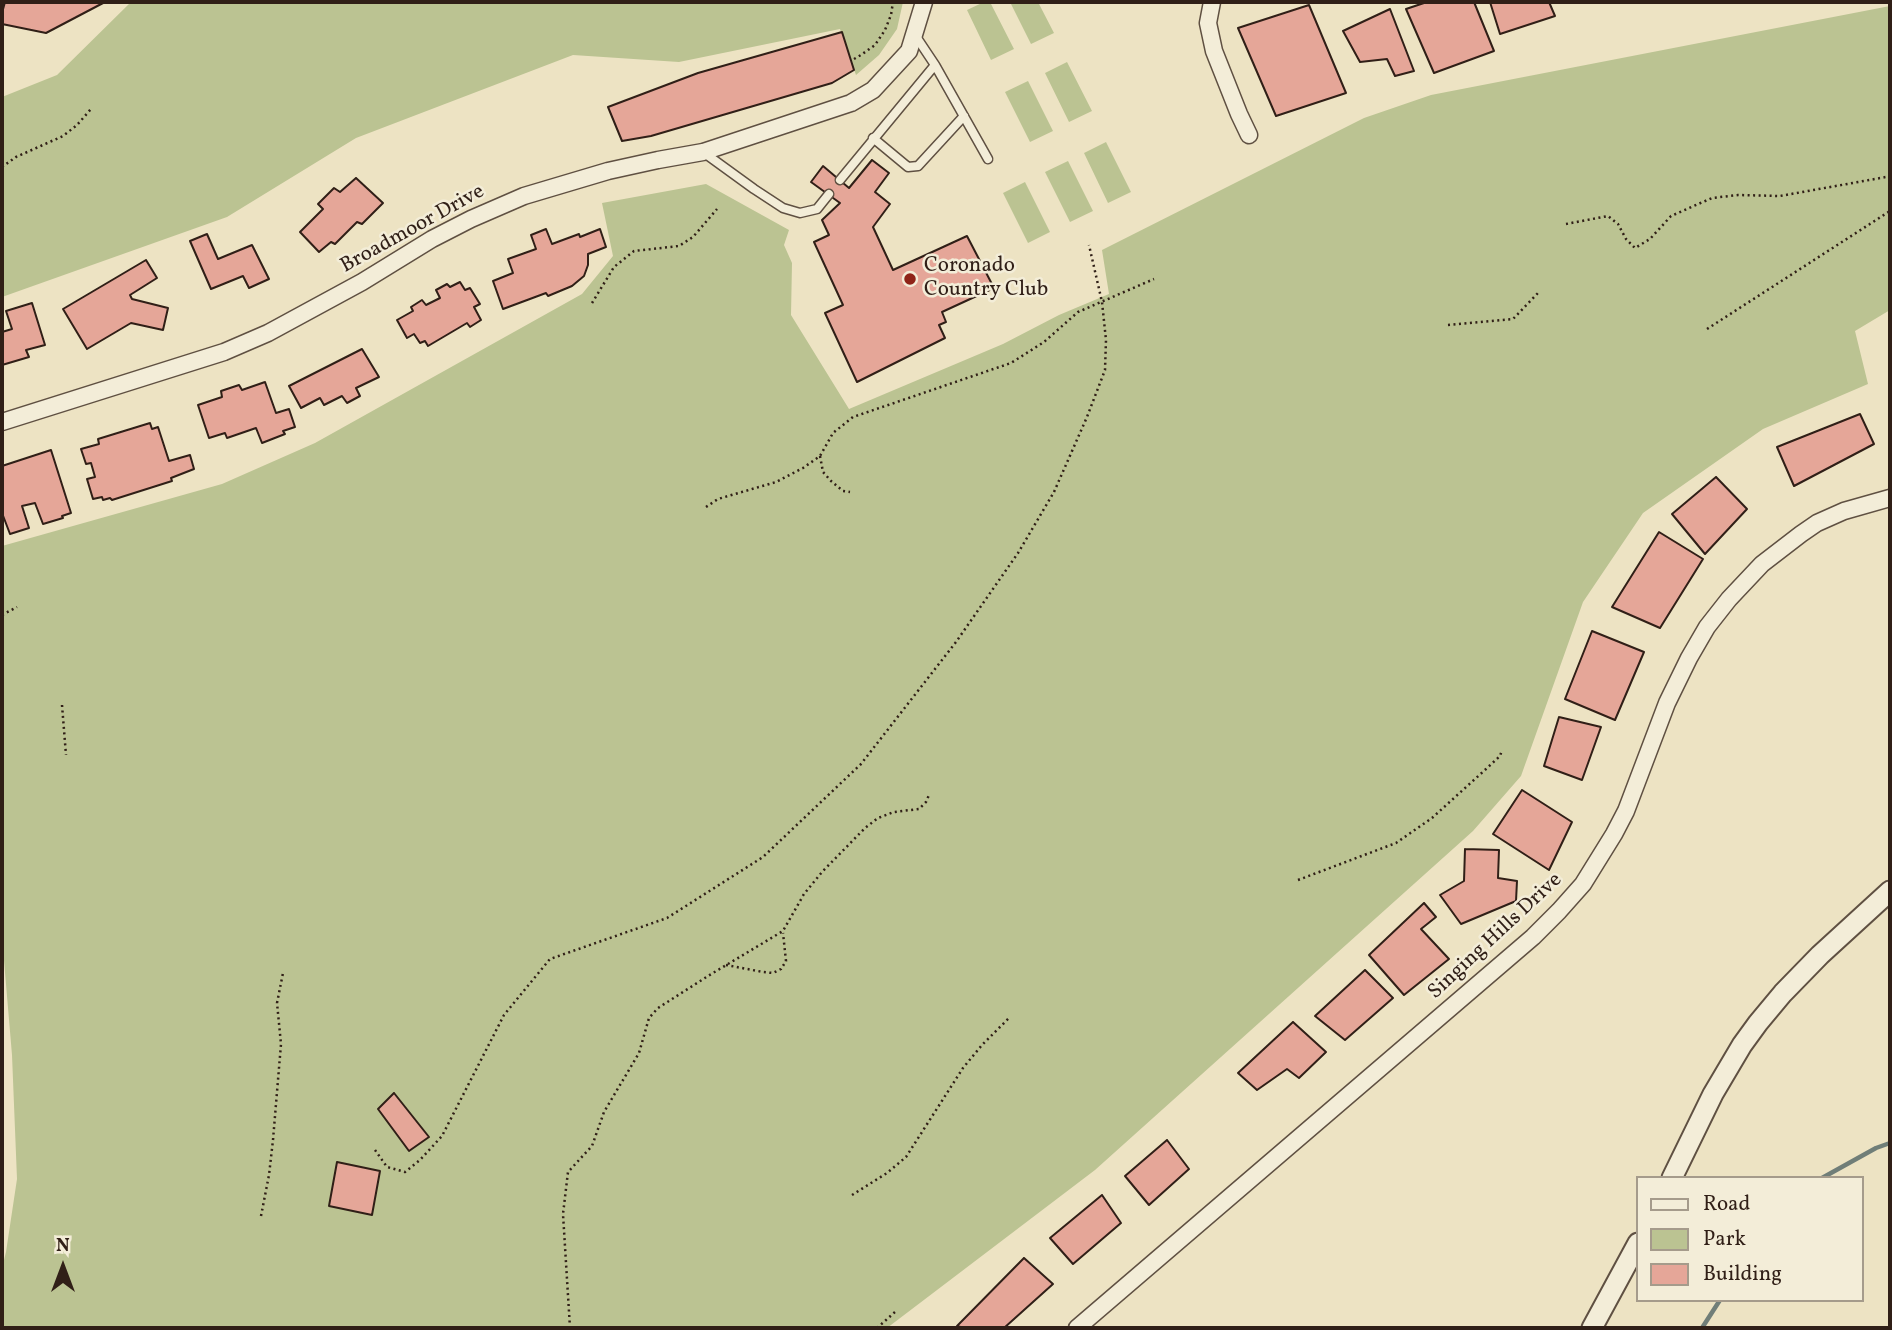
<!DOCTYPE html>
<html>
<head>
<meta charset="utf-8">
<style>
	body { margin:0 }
	#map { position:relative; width:1892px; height:1330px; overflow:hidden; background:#ede3c3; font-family:Vollkorn,serif }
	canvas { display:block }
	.frame { position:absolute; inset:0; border:4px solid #301f17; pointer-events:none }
	.legend { position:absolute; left:1636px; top:1176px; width:228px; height:126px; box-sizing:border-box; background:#f3edd8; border:2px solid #a59b8b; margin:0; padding:9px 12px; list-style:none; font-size:21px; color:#301f17 }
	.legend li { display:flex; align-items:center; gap:14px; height:35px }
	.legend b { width:35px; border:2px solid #a59b8b }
	.north { position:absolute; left:28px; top:1232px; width:70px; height:70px; -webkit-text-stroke:5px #f3edd8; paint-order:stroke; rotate:0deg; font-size:19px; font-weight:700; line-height:28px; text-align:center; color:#301f17 }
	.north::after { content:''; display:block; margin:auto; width:24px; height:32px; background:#301f17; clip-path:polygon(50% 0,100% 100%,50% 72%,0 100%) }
</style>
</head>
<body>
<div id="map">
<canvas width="1892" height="1330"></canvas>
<div class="frame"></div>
<ul class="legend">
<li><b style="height:9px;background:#f3edd8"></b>Road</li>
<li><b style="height:19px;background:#bbc392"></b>Park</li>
<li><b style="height:19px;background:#e5a698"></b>Building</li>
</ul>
<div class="north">N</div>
</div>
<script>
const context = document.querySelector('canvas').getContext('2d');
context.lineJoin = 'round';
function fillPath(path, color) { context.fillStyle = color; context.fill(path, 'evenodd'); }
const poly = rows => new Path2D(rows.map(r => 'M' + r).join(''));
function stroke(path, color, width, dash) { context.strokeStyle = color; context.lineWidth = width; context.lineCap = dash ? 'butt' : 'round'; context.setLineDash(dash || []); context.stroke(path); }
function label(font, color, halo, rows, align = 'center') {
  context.font = font + ' Vollkorn,serif'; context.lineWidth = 5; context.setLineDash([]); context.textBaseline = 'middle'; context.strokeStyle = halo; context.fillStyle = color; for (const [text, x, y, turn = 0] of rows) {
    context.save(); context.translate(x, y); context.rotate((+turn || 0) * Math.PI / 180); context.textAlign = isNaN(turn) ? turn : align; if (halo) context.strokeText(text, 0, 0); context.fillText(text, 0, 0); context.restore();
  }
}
const green = poly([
	[131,2,903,2,897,29,879,55,856,75,840,29,679,62,573,55,356,138,227,217,2,297,2,97,57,75],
	[984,2,990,2,1014,49,991,60,967,10],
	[1010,2,1038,2,1054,33,1031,44],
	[1890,6,1890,310,1855,331,1868,384,1763,429,1643,513,1583,602,1521,776,1473,831,1095,1170,887,1328,2,1328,2,1268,6,1252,17,1179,12,1055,2,937,2,546,222,484,315,443,582,294,613,256,602,203,706,184,789,230,784,245,792,263,791,315,849,409,1003,344,1059,315,1109,294,1102,250,1364,118,1431,95],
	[1067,62,1092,111,1069,122,1045,73],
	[1028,81,1053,131,1030,142,1005,92],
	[1106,142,1131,192,1108,203,1084,153],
	[1068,161,1093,211,1070,222,1045,172],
	[1025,182,1050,232,1028,243,1003,193]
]);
const stream = poly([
	[1822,1178,1876,1148,1890,1143],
	[1702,1328,1720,1300]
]);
const building = poly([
	[5,2,105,2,46,33,2,24,2,13,5,2],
	[1427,2,1474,2,1494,51,1434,73,1406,9,1427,2],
	[1490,2,1549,2,1555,16,1500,34,1490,2],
	[1309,5,1346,93,1276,116,1238,28,1309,5],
	[1390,9,1414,71,1395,76,1387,59,1360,62,1343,31,1390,9],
	[842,32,854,70,832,83,651,136,622,141,608,107,698,73,842,32],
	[872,160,889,173,875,192,890,204,873,227,893,270,967,236,994,288,942,312,946,322,939,325,945,338,857,382,825,313,843,305,814,242,829,235,822,220,840,203,811,182,823,166,849,188,872,160],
	[356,178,383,203,362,224,357,222,335,244,331,242,319,252,300,232,323,209,318,204,334,188,340,192,356,178],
	[546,229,552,244,579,234,580,237,600,229,606,247,588,254,588,265,584,276,572,286,548,296,546,293,503,309,493,281,513,273,508,259,536,249,531,235,546,229],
	[207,234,218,259,252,245,269,279,249,288,243,276,211,289,190,241,207,234],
	[146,260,157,278,130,295,132,299,168,308,163,330,131,323,87,349,63,309,146,260],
	[460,282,465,290,470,288,480,304,474,307,481,320,470,327,467,323,428,346,425,341,420,343,414,334,407,338,397,320,413,311,411,307,422,300,426,305,440,298,436,290,447,284,450,287,460,282],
	[32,303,45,345,26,350,29,357,2,365,2,332,12,329,6,311,32,303],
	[362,349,379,377,356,388,360,396,347,403,342,396,324,405,320,398,301,408,289,386,362,349],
	[265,382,276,413,289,409,295,427,283,431,285,434,262,443,256,428,227,438,225,433,209,438,198,405,222,397,221,391,239,385,242,390,265,382],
	[1860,414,1874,444,1794,486,1777,447,1860,414],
	[150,423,152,429,158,427,169,461,190,455,194,469,171,478,172,481,112,500,110,498,103,500,102,497,93,499,87,479,95,477,91,463,86,464,81,449,99,444,98,439,150,423],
	[51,450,71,513,62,516,63,518,43,524,35,503,22,506,29,528,10,534,2,513,2,466,51,450],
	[1716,477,1747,509,1705,554,1672,514,1716,477],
	[1659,532,1703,559,1660,628,1612,607,1659,532],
	[1592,631,1644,652,1615,720,1565,699,1592,631],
	[1559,717,1601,727,1582,780,1544,766,1559,717],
	[1522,790,1572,822,1549,870,1493,834,1522,790],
	[1465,849,1499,850,1498,878,1517,881,1516,901,1461,924,1440,895,1464,881,1465,849],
	[1424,903,1436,917,1421,929,1449,959,1404,995,1369,955,1424,903],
	[1365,970,1393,998,1345,1040,1315,1016,1365,970],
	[1293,1022,1326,1052,1299,1078,1287,1069,1257,1090,1238,1073,1293,1022],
	[394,1093,429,1137,409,1151,378,1109,394,1093],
	[1167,1140,1189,1169,1149,1205,1125,1176,1167,1140],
	[337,1162,380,1171,372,1215,329,1206,337,1162],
	[1102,1195,1121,1223,1073,1264,1050,1238,1102,1195],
	[1024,1258,1053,1284,1004,1328,964,1328,957,1326,1024,1258]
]);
const path = poly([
	[854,59,861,55,875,45,885,30,891,15,893,2],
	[2,167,16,157,63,136,77,125,91,109],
	[1566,224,1608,216,1618,224,1626,239,1635,248,1650,239,1671,216,1712,198,1738,195,1780,196,1886,177,1890,178],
	[592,303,614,267,634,251,679,246,693,237,717,209],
	[1448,325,1513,319,1538,293],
	[1707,329,1890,211],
	[820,456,823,472,831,481,843,491,850,492],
	[706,507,718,499,776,482,803,468,820,456,833,433,853,417,1011,363,1044,342,1078,312,1154,279],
	[2,615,17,607],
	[62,705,66,755],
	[1298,880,1396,843,1432,818,1486,769,1500,756,1502,750],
	[726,965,763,972,773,973,781,969,786,961,783,933],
	[375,1150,387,1167,405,1172,420,1160,442,1136,504,1015,550,959,667,918,763,857,861,764,956,642,1018,553,1054,492,1087,417,1105,370,1106,340,1102,302,1089,245],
	[852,1195,887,1173,906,1157,963,1068,982,1045,1009,1018],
	[261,1216,269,1175,273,1140,281,1044,277,1003,283,973],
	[570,1328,563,1214,568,1172,592,1146,604,1112,639,1053,649,1018,658,1008,708,976,783,931,804,894,822,872,865,828,878,818,894,812,919,809,926,802,929,795],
	[877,1328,895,1312]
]);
const service = poly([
	[935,65,988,159],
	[873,138,908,167,918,166,964,116],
	[703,152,754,189,783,208,800,213,817,209,829,194],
	[840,180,935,65,915,35]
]);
const minor = poly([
	[1212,2,1208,23,1214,51,1239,114,1249,135],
	[2,422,224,352,268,333,362,282,432,239,471,219,524,196,608,171,658,160,703,152,851,103,873,90,909,51,924,2],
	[1077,1328,1533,937,1559,911,1583,884,1614,834,1626,811,1667,703,1689,658,1707,627,1729,599,1762,564,1801,534,1817,523,1844,511,1890,498]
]);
const tertiary = poly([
	[1672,1178,1713,1094,1742,1045,1758,1023,1783,993,1820,955,1890,891],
	[1592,1328,1638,1243]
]);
const markers = [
	[910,279,7,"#8f2418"]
];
const streetNames = [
	["Broadmoor Drive",413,230,-29],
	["Singing Hills Drive",1496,937,-43]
];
const poiNames = [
	["Coronado",924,267],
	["Country Club",924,291]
];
fillPath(green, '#bbc392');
stroke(stream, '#707e78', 4.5);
fillPath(building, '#e5a698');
stroke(building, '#301f17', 2);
stroke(service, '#5f5042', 11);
stroke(minor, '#5f5042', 19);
stroke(tertiary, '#5f5042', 23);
stroke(path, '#301f17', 2.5, [2, 3.5]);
stroke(service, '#f3edd8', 8);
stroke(minor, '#f3edd8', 16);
stroke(tertiary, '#f3edd8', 19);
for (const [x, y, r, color] of markers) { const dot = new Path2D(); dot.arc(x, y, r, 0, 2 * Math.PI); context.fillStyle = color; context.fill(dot); stroke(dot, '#f3edd8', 2.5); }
label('21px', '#301f17', '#f3edd8', streetNames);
label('21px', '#301f17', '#f3edd8', poiNames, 'left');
</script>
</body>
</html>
